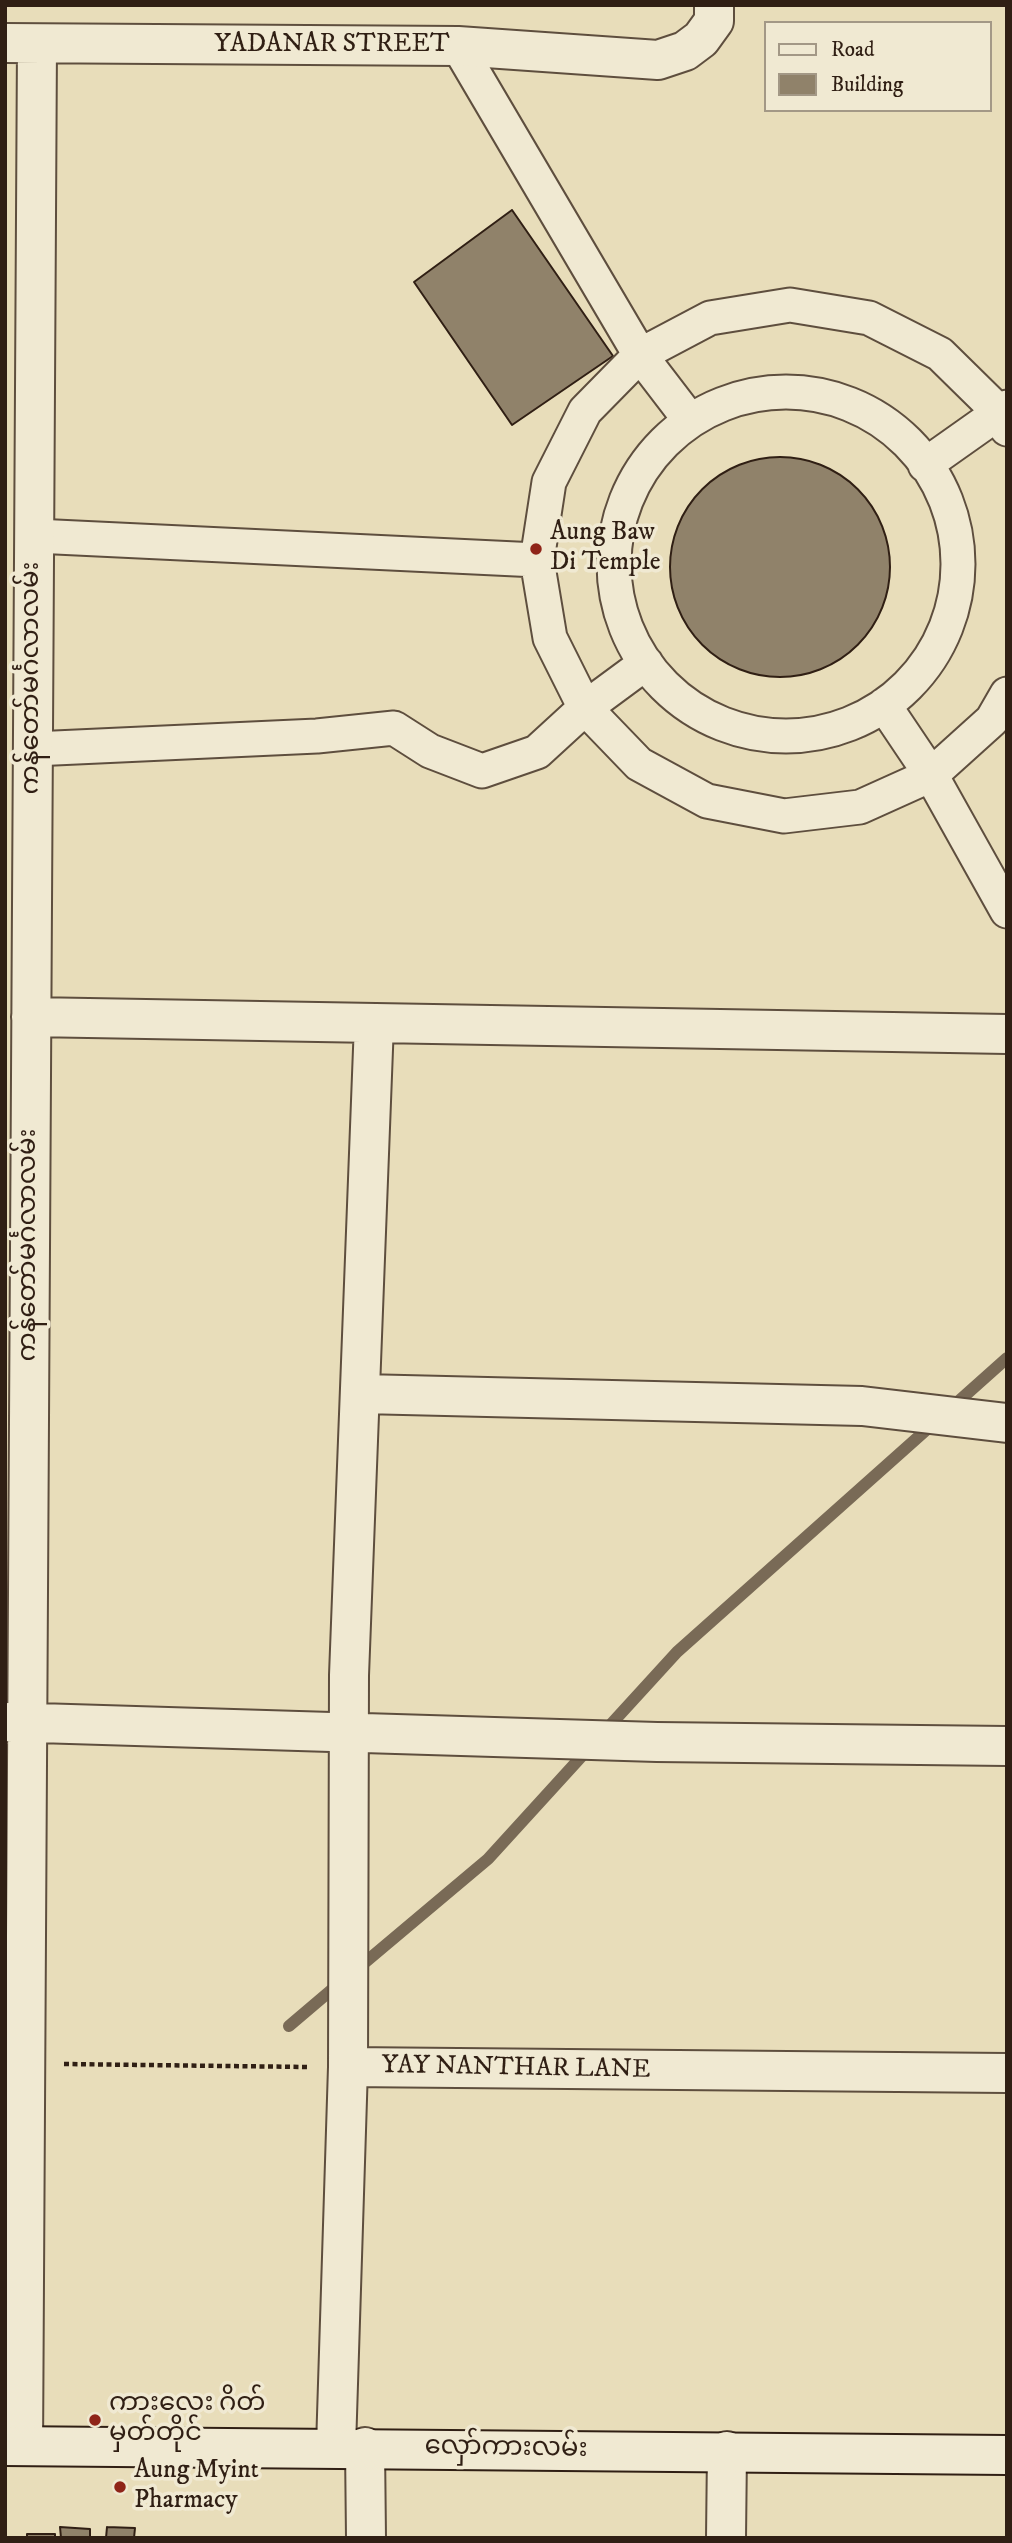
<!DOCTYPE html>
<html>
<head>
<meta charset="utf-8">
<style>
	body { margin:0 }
	#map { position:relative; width:1012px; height:2543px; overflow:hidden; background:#e8ddba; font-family:"IM FELL DW Pica",serif }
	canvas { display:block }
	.frame { position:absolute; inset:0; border:7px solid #301f14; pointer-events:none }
	.legend { position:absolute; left:764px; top:21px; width:228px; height:91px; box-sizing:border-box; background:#f0e9d2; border:2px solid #a39886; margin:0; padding:9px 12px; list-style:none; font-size:21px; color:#301f14 }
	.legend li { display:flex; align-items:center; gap:14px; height:35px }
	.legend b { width:35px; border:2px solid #a39886 }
</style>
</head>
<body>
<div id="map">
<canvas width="1012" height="2543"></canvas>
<div class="frame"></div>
<ul class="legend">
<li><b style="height:9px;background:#f0e9d2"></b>Road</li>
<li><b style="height:19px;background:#90826a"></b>Building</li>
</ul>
</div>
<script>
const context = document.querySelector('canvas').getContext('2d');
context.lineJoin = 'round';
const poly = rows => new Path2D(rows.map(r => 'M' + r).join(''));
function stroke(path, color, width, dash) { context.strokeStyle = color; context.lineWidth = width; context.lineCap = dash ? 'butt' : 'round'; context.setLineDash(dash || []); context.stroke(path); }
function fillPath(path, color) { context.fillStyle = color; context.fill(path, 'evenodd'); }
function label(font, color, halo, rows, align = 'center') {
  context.font = font + ' "IM FELL DW Pica","Noto Sans Myanmar",serif'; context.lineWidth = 7; context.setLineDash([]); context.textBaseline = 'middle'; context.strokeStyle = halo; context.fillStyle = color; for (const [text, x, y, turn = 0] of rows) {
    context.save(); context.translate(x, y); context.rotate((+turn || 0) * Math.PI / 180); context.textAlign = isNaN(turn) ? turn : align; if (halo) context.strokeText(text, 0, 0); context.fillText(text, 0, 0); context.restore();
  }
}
const stream = poly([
	[951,1408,1007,1358],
	[603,1733,677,1652,934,1423],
	[356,1970,488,1859,591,1746],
	[289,2026,342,1981]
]);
const building = poly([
	[512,210,613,356,512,425,414,282,512,210],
	'670 567a110 110 0 1 1 220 0a110 110 0 1 1-220 0Z',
	[60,2527,90,2529,90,2538,61,2538,60,2527],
	[107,2527,135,2528,134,2538,106,2538,107,2527],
	[27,2534,55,2534,55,2538,27,2538,27,2534]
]);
const path = poly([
	[64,2064,308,2067]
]);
const pedestrian = poly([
	[458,46,640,355,689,419],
	'614 564a172 172 0 1 1 344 0a172 172 0 1 1-344 0Z',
	[1007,429,998,411,940,354,869,318,790,305,710,318,640,355,585,411,549,482,537,560,550,638,585,708,639,764,707,801,784,816,860,807,931,775,992,720,1007,694],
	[925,465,1007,407],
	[35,536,537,560],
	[884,705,931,775,1007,911],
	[33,749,317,736,394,728,430,751,482,771,537,752,585,708,646,663]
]);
const minor = poly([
	[5,43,458,46,658,60,685,51,701,39,714,21,714,5],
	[31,1017,1007,1034],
	[362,1394,862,1406,1007,1423],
	[5,1722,657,1742,1007,1746],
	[348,2067,1007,2073],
	[23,2446,37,44],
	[336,2447,348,2067,349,1675,374,1023],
	[365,2447,366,2538],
	[726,2538,727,2451]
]);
const secondary = poly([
	[5,2446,1007,2455]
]);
const markers = [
	[536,549,7,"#8f2418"],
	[95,2420,7,"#8f2418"],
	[120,2487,7,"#8f2418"]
];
const streetNames = [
	["YADANAR STREET",332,46],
	["ကန်တော်မင်္ဂလာလမ်း",33,678,-90],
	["ကန်တော်မင်္ဂလာလမ်း",30,1245,-90],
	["YAY NANTHAR LANE",516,2069,1],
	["လှော်ကားလမ်း",506,2449,1]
];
const poiNames = [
	["Aung Baw",550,534],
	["Di Temple",550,564],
	["ကားလေး ဂိတ်",109,2405],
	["မှတ်တိုင်",109,2435],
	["Aung Myint",134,2472],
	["Pharmacy",134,2502]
];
stroke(stream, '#796a56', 12);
fillPath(building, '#90826a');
stroke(building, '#301f14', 2);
stroke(pedestrian, '#5e4e3e', 37);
stroke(minor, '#5e4e3e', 42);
stroke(secondary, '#301f14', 42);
stroke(path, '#301f14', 4.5, [5, 3.5]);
stroke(pedestrian, '#f0e9d2', 33);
stroke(minor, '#f0e9d2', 38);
stroke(secondary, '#f0e9d2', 38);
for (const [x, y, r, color] of markers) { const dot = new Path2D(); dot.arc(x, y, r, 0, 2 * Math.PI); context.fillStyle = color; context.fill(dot); stroke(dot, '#f0e9d2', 2.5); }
label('26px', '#301f14', '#f0e9d2', streetNames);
label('26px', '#301f14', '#f0e9d2', poiNames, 'left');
</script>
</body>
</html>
